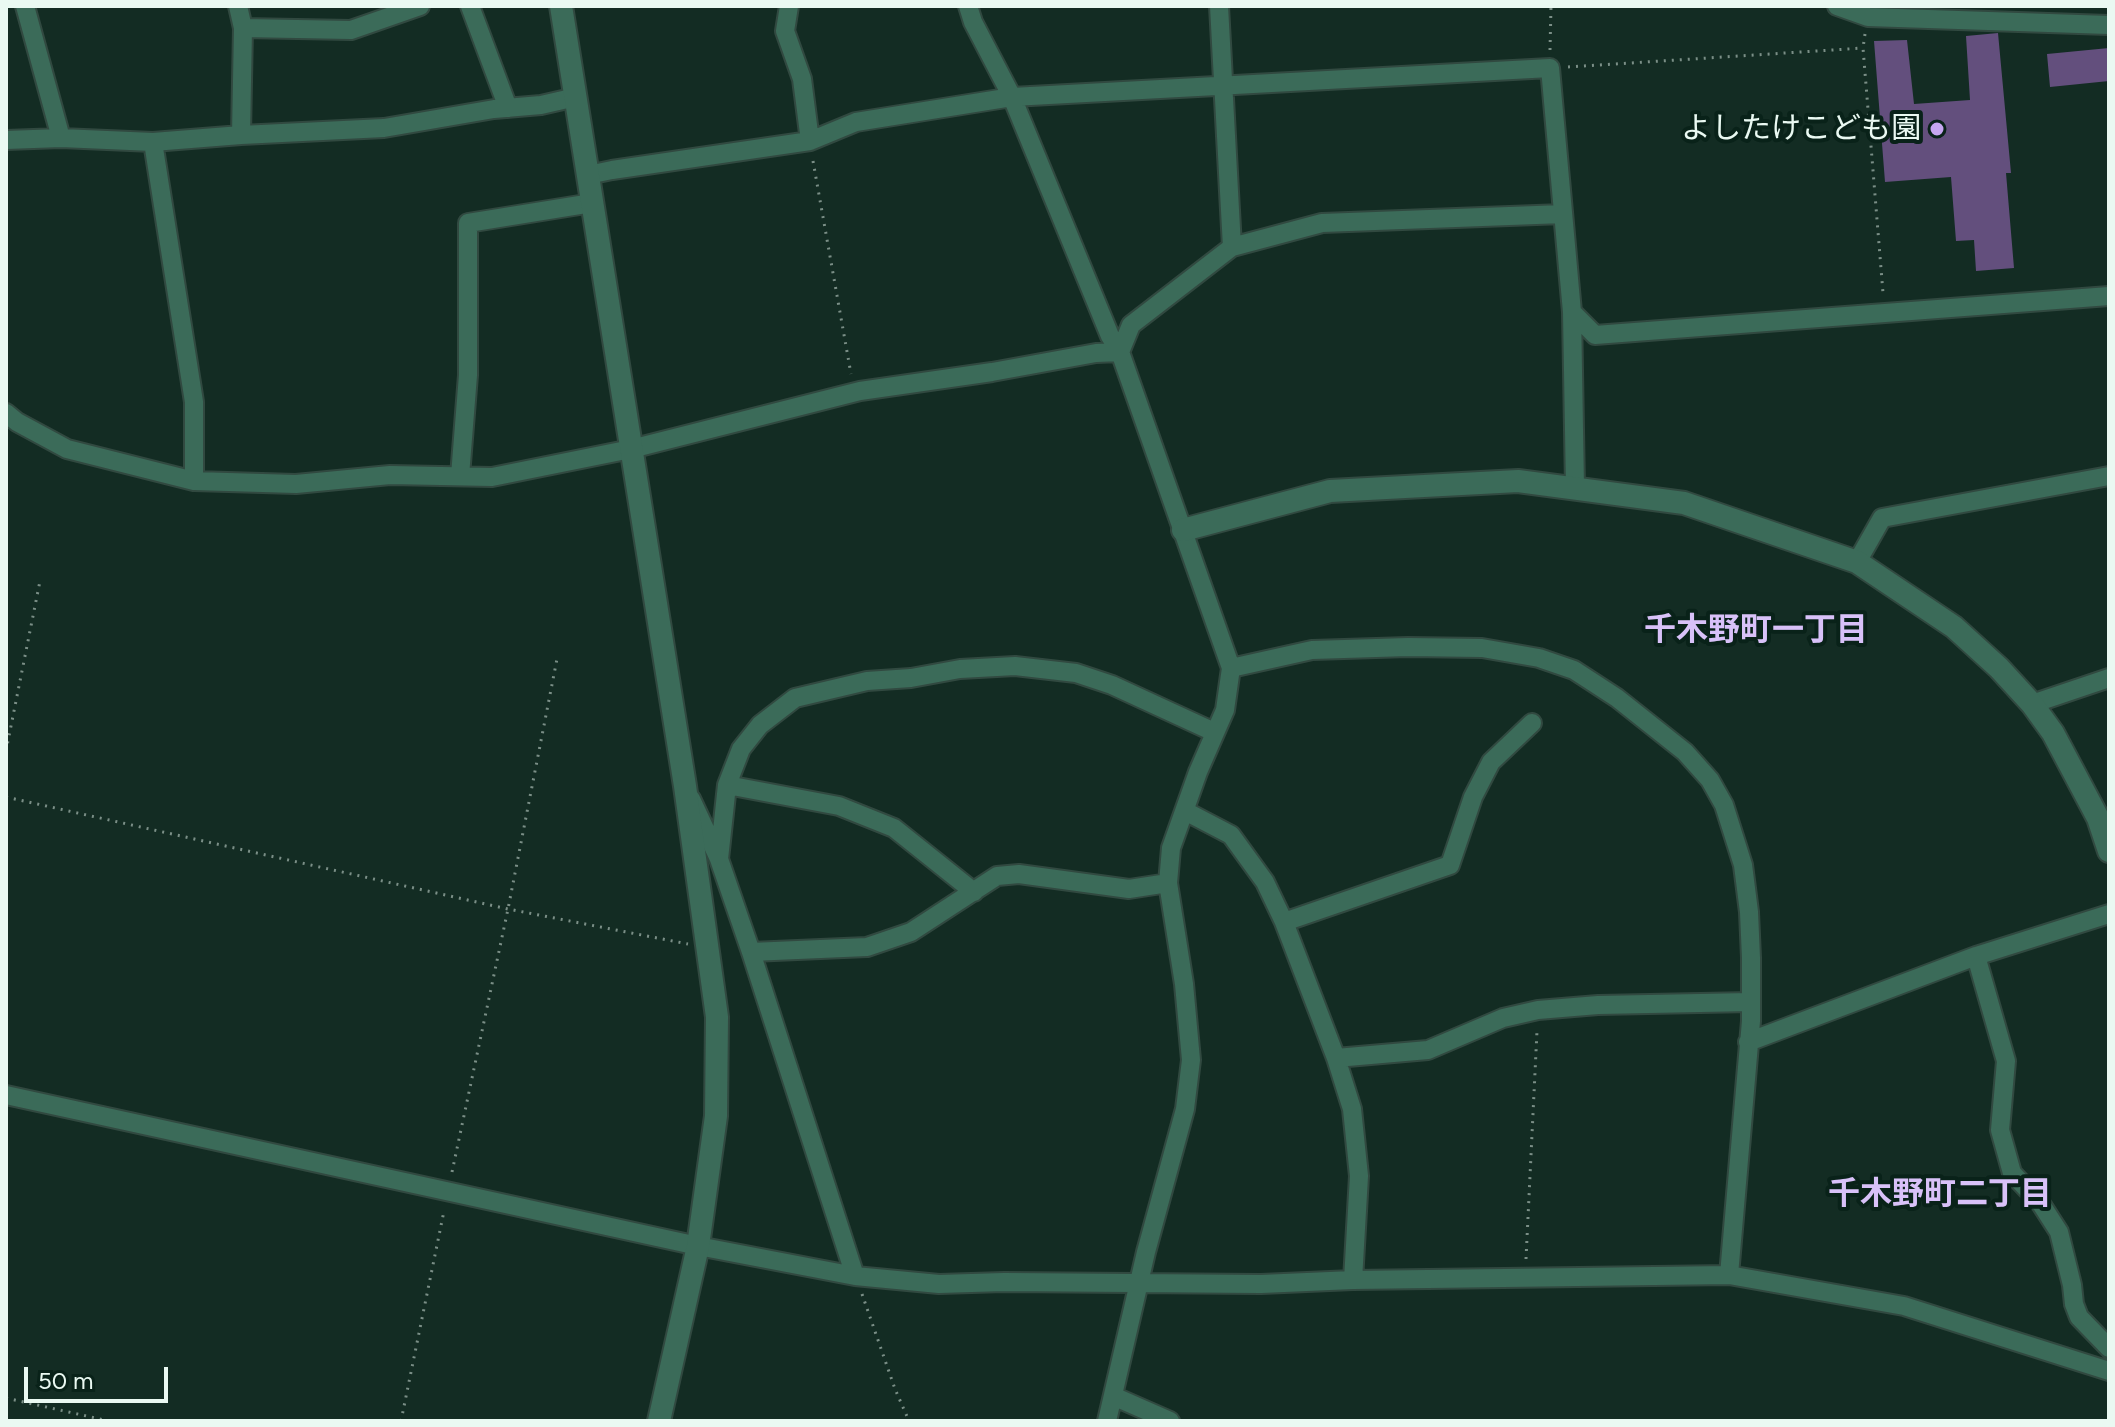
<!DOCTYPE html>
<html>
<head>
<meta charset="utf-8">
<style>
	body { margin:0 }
	#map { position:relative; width:2115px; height:1427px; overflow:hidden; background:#132c23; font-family:Figtree,sans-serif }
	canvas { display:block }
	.frame { position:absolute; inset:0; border:8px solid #eaf9f2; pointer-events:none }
	.scale { position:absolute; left:24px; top:1367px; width:144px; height:36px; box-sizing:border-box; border:4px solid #eaf9f2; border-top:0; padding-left:10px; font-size:24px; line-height:28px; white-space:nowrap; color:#eaf9f2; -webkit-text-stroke:6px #092219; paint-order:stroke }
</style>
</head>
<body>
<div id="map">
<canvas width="2115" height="1427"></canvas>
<div class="frame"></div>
<div class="scale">50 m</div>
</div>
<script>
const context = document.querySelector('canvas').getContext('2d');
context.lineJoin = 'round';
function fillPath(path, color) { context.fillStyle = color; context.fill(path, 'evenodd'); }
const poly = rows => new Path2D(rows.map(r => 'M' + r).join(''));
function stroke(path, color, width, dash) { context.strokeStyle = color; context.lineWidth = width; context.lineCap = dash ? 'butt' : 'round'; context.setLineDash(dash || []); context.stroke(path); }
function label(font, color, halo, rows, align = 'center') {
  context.font = font + ' Figtree,"Noto Sans JP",sans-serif'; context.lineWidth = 8; context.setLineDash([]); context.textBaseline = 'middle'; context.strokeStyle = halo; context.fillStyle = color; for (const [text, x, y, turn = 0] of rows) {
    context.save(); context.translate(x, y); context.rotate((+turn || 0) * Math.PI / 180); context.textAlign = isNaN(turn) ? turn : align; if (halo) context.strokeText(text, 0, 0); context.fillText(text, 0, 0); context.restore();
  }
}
const building = poly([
	[1998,33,2011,173,2006,173,2014,268,1976,271,1974,240,1956,241,1951,177,1885,182,1874,41,1907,40,1914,104,1970,100,1966,36],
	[2109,48,2109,81,2050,87,2047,54]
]);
const path = poly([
	[1865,34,1863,48,1883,293],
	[1550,50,1551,6],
	[1568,67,1863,48],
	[813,161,851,374],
	[6,751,40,581],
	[6,797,508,909,688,944],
	[452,1172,508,909,557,659],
	[1526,1259,1537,1031],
	[862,1294,895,1389,909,1421],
	[6,1398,109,1421],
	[401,1421,444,1211]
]);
const minor = poly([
	[25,6,61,138],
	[238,6,243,28,241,135],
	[470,6,508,108],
	[789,6,785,31,802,79,810,141],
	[968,6,973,22,1012,97,1110,336,1120,352,1231,668,1225,710,1198,772,1171,848,1168,883,1184,984,1191,1060,1185,1109,1146,1252,1107,1421],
	[1219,6,1232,247],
	[1837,6,1868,17,2109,25],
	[243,28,351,30,420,6],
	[6,140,61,138,153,142,241,135,384,128,494,109,541,105,576,97],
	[153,142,194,402,194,481],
	[588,175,612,170,810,141,856,122,1012,97,1550,68,1572,312,1595,335,2109,296],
	[1572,312,1575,488],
	[1120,352,1131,325,1232,247,1322,223,1563,214],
	[6,413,17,422,67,449,194,481,296,484,390,475,492,477,631,449,860,391,992,372,1096,353,1120,352],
	[460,476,468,375,468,223,592,203],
	[1857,562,1882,518,2109,476],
	[1231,668,1312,650,1408,647,1482,648,1539,658,1574,670,1617,698,1685,752,1710,780,1724,805,1743,865,1749,912,1751,958,1751,1021,1729,1275],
	[2032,704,2109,678],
	[727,785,839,806,894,828,974,892],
	[691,799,719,859,751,952,855,1276],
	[1185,811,1231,835,1265,882,1284,922,1336,1058,1352,1109,1359,1176,1353,1280],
	[719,859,727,785,741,749,760,725,795,698,867,681,911,678,960,669,1015,666,1076,673,1112,685,1214,732],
	[1284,922,1450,865,1473,797,1491,762,1532,723],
	[751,952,867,947,911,932,997,876,1019,874,1129,889,1168,883],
	[1976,956,2006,1061,2000,1130,2012,1173,2041,1204,2059,1232,2072,1285,2074,1304,2079,1317,2109,1348],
	[1748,1042,1976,956,2109,914],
	[1336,1058,1428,1050,1503,1018,1538,1010,1598,1005,1751,1002],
	[6,1095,698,1246,855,1276,939,1284,1004,1282,1261,1284,1353,1280,1729,1275,1904,1306,2109,1371],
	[1113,1396,1170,1421]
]);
const tertiary = poly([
	[561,6,685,786,717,1017,716,1116,698,1246,659,1421],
	[1183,530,1330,491,1518,481,1684,503,1857,562,1954,627,1999,668,2032,704,2053,733,2098,818,2109,851]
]);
const markers = [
	[1937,129,8,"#c6a6f0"]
];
const poiNames = [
	["よしたけこども園",1921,129]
];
const neighbourhoodNames = [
	["千木野町一丁目",1756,631],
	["千木野町二丁目",1940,1195]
];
fillPath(building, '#634f7d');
stroke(minor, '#314940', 22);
stroke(tertiary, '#314940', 26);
stroke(path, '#7b8f87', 3, [2, 6]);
stroke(minor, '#3b6b59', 18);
stroke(tertiary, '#3b6b59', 22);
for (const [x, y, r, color] of markers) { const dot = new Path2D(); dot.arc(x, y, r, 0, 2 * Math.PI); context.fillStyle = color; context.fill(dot); stroke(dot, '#092219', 3); }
label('30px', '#eaf9f2', '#092219', poiNames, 'right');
label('bold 32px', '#d8c1f8', '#092219', neighbourhoodNames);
</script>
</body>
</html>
